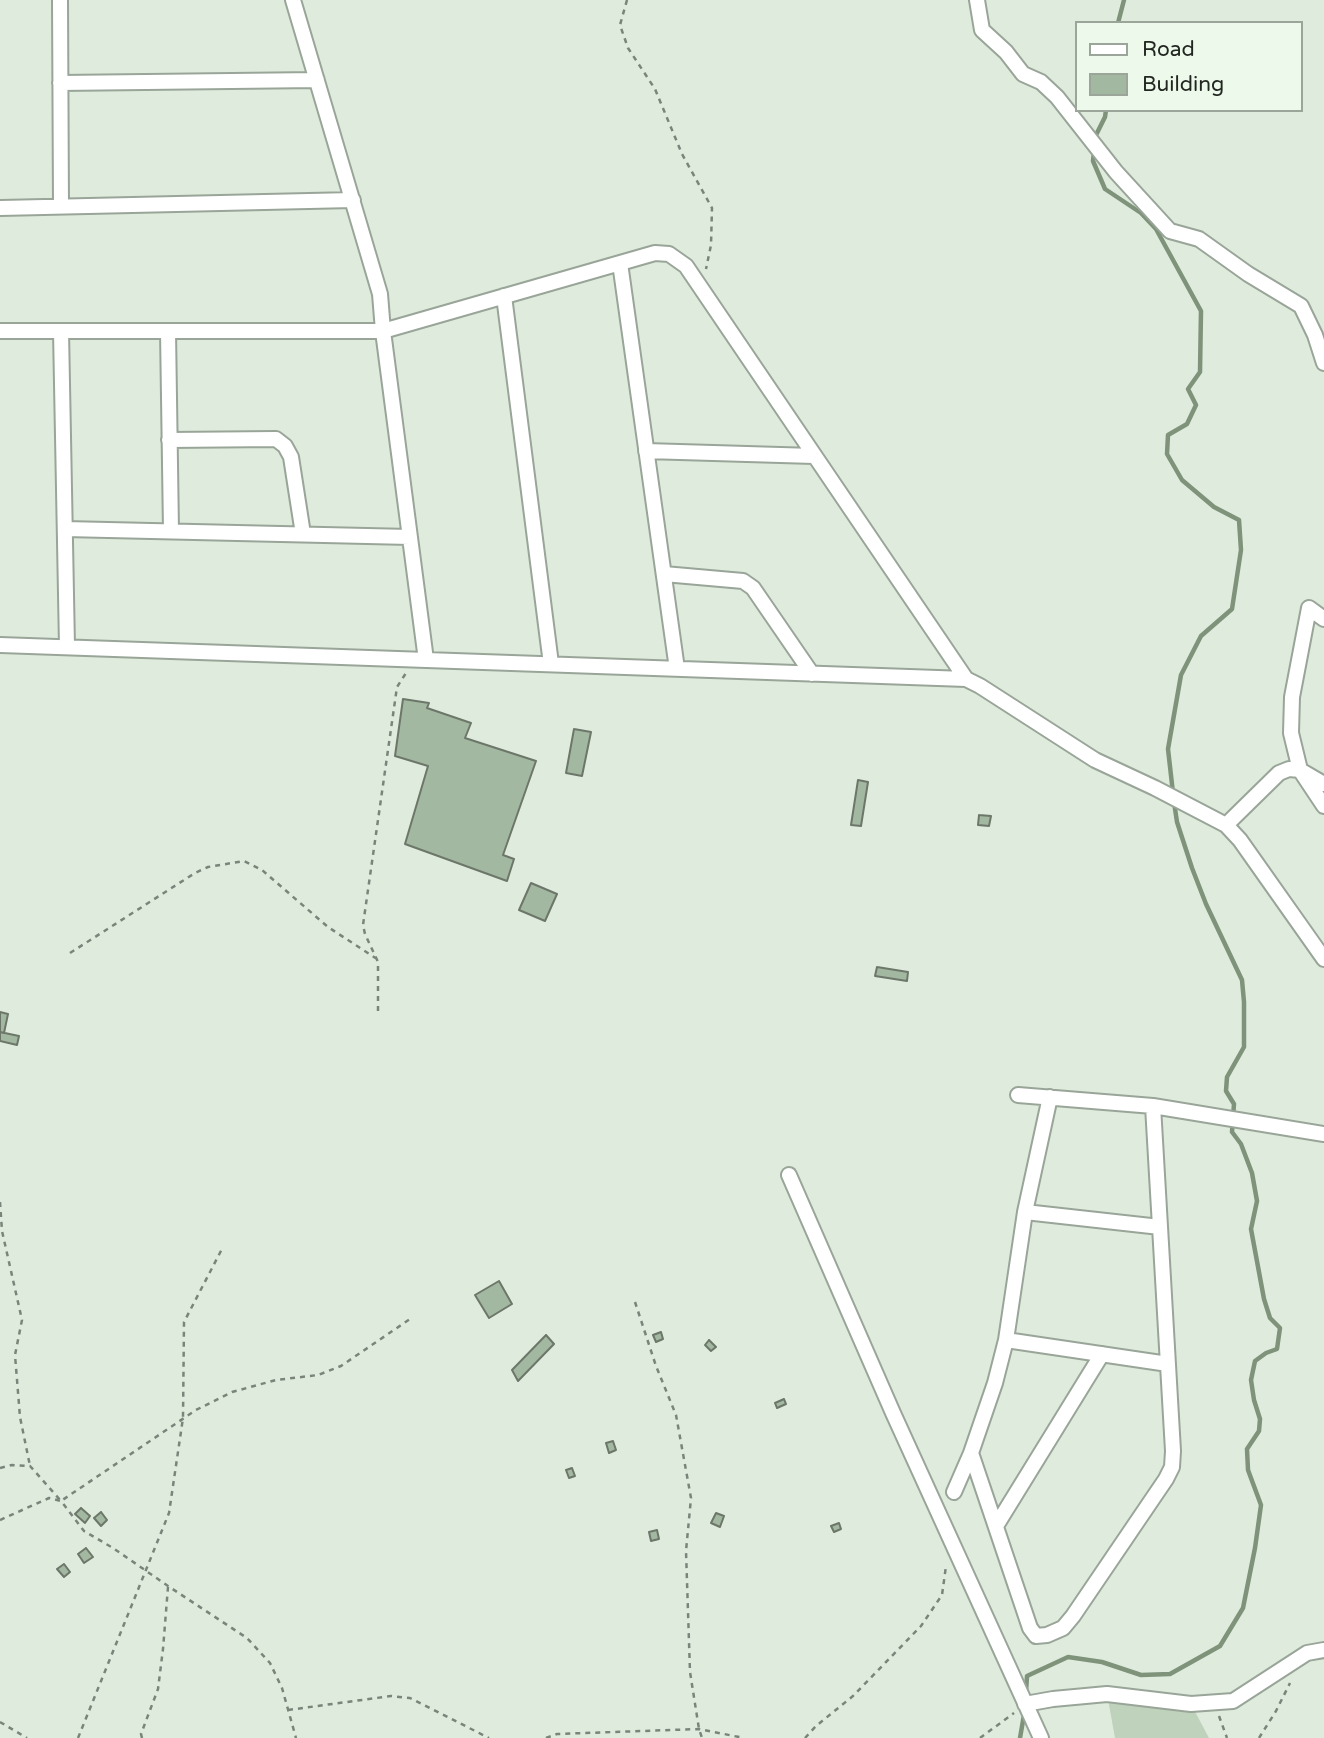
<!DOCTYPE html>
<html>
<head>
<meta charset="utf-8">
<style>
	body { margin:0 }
	#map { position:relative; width:1324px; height:1738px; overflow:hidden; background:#dfecdd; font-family:"Varela Round",sans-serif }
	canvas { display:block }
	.legend { position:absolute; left:1075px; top:21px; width:228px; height:91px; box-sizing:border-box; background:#edf9ea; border:2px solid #9ca59a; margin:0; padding:9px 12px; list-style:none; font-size:21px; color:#232722 }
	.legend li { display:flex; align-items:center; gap:14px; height:35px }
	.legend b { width:35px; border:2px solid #9ca59a }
</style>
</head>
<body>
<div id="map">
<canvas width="1324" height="1738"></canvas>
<ul class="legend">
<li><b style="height:9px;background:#fff"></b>Road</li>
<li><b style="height:19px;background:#a3b8a0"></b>Building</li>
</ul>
</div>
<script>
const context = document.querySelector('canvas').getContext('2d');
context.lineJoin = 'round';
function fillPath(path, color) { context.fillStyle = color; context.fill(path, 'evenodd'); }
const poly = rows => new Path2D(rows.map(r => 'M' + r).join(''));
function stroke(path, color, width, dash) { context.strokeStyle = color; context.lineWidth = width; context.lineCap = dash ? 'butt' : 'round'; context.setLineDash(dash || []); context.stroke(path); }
const green = poly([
	[1107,1694,1191,1704,1209,1738,1115,1738]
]);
const stream = poly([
	[1118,23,1124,0],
	[1094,139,1105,117,1106,110],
	[1094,151,1093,161,1105,189,1141,213,1156,229,1201,311,1200,372,1188,389,1196,405,1187,424,1168,435,1167,454,1182,480,1214,507,1239,520,1241,550,1232,609,1201,636,1181,675,1168,749,1173,793],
	[1026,1692,1027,1676,1068,1657,1102,1662,1141,1675,1170,1674,1220,1646,1243,1608,1255,1548,1261,1505,1248,1470,1247,1449,1259,1431,1260,1419,1254,1400,1251,1380,1255,1361,1266,1353,1277,1349,1280,1328,1270,1318,1264,1299,1251,1229,1257,1201,1252,1173,1241,1144,1232,1132,1234,1104,1226,1091,1227,1077,1244,1047,1244,1002,1242,980,1206,904,1192,868,1177,822,1174,802],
	[1020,1738,1024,1715]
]);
const building = poly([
	[403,699,429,703,427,708,471,723,465,738,536,761,503,855,514,859,507,881,405,844,428,766,395,756,403,699],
	[574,729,591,732,582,776,566,773,574,729],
	[858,780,868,782,861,826,851,825,858,780],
	[979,815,991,816,989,826,978,825,979,815],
	[531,883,557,894,545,921,519,910,531,883],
	[877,967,908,972,907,981,875,976,877,967],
	[0,1012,8,1014,4,1033,0,1032,0,1012],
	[0,1032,19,1036,17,1045,0,1041,0,1032],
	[499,1281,512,1304,489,1318,475,1295,499,1281],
	[661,1332,663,1339,656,1342,653,1335,661,1332],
	[546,1335,554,1344,518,1381,512,1370,546,1335],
	[709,1340,716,1347,711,1351,705,1345,709,1340],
	[784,1399,786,1404,777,1408,775,1403,784,1399],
	[613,1441,616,1450,609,1453,606,1443,613,1441],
	[572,1468,575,1476,569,1478,566,1470,572,1468],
	[81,1508,90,1516,85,1523,75,1514,81,1508],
	[101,1512,107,1520,101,1526,94,1518,101,1512],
	[716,1513,724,1516,720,1527,711,1523,716,1513],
	[839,1523,841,1529,834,1532,831,1526,839,1523],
	[657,1530,659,1539,651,1541,649,1532,657,1530],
	[86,1548,93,1557,84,1563,78,1554,86,1548],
	[64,1564,70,1572,64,1577,57,1569,64,1564]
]);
const path = poly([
	[627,0,620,25,628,48,655,89,682,154,712,208,711,245,706,269],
	[70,953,195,873,208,867,244,861,262,870,328,927,377,959],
	[378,1011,378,962,365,934,363,925,397,687,406,673],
	[0,1202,2,1231,22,1320,15,1355,20,1417,30,1466],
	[635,1302,656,1366,676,1415,691,1498,686,1551,690,1672,699,1729,702,1738],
	[0,1468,12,1465,30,1466,61,1501,196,1410,232,1392,276,1380,318,1375,341,1366,413,1317],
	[0,1520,49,1498,61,1501,84,1531,113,1548,168,1586,247,1638,270,1663,282,1688,296,1738],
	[288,1710,391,1696,410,1698,489,1738],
	[1219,1716,1227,1738],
	[0,1722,27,1738],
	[78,1738,169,1513,183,1418,184,1322,223,1247],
	[142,1738,141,1734,158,1689,163,1649,168,1587],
	[546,1738,557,1734,699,1729,744,1738],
	[805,1738,816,1726,853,1696,921,1626,942,1595,946,1566],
	[980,1738,1014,1713],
	[1259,1738,1276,1711,1290,1683]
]);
const street = poly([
	[60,0,61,206],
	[293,0,380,294,383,331,426,660],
	[977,0,982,30,1006,52,1023,74,1041,82,1057,97,1116,172,1170,231,1199,239,1248,274,1301,306,1315,335,1324,363],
	[60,83,317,80],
	[0,208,353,200],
	[620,263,677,669],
	[504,296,551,664],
	[0,331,383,331,655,253,669,254,686,266,966,679],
	[61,331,67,647],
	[168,331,171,531],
	[169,440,276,439,285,446,291,457,303,534],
	[646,451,814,456],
	[65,529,410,537],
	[664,574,743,581,753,588,812,674],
	[1324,619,1309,608,1292,697,1291,733,1300,770,1324,806],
	[0,645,966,679,980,686,1095,760,1155,788,1226,825,1240,840,1324,959],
	[1226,825,1279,773,1289,769,1300,770,1324,784],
	[1018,1095,1153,1106,1324,1134],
	[789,1175,893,1413,1041,1738],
	[1025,1212,1160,1227],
	[1006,1340,1168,1364],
	[971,1453,1030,1628,1036,1636,1047,1635,1063,1628,1073,1616,1166,1479,1172,1467,1173,1451,1153,1106],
	[954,1492,971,1453,995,1383,1006,1340,1025,1212,1050,1097],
	[996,1526,1102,1354],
	[1025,1704,1053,1699,1107,1694,1191,1704,1233,1701,1307,1653,1324,1650]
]);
fillPath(green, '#bfd2bc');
stroke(stream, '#7f937b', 4.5);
fillPath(building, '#a3b8a0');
stroke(building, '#6c776a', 2);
stroke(street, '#99a598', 18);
stroke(path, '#7b847a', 2.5, [5, 5]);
stroke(street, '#fff', 14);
</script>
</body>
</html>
